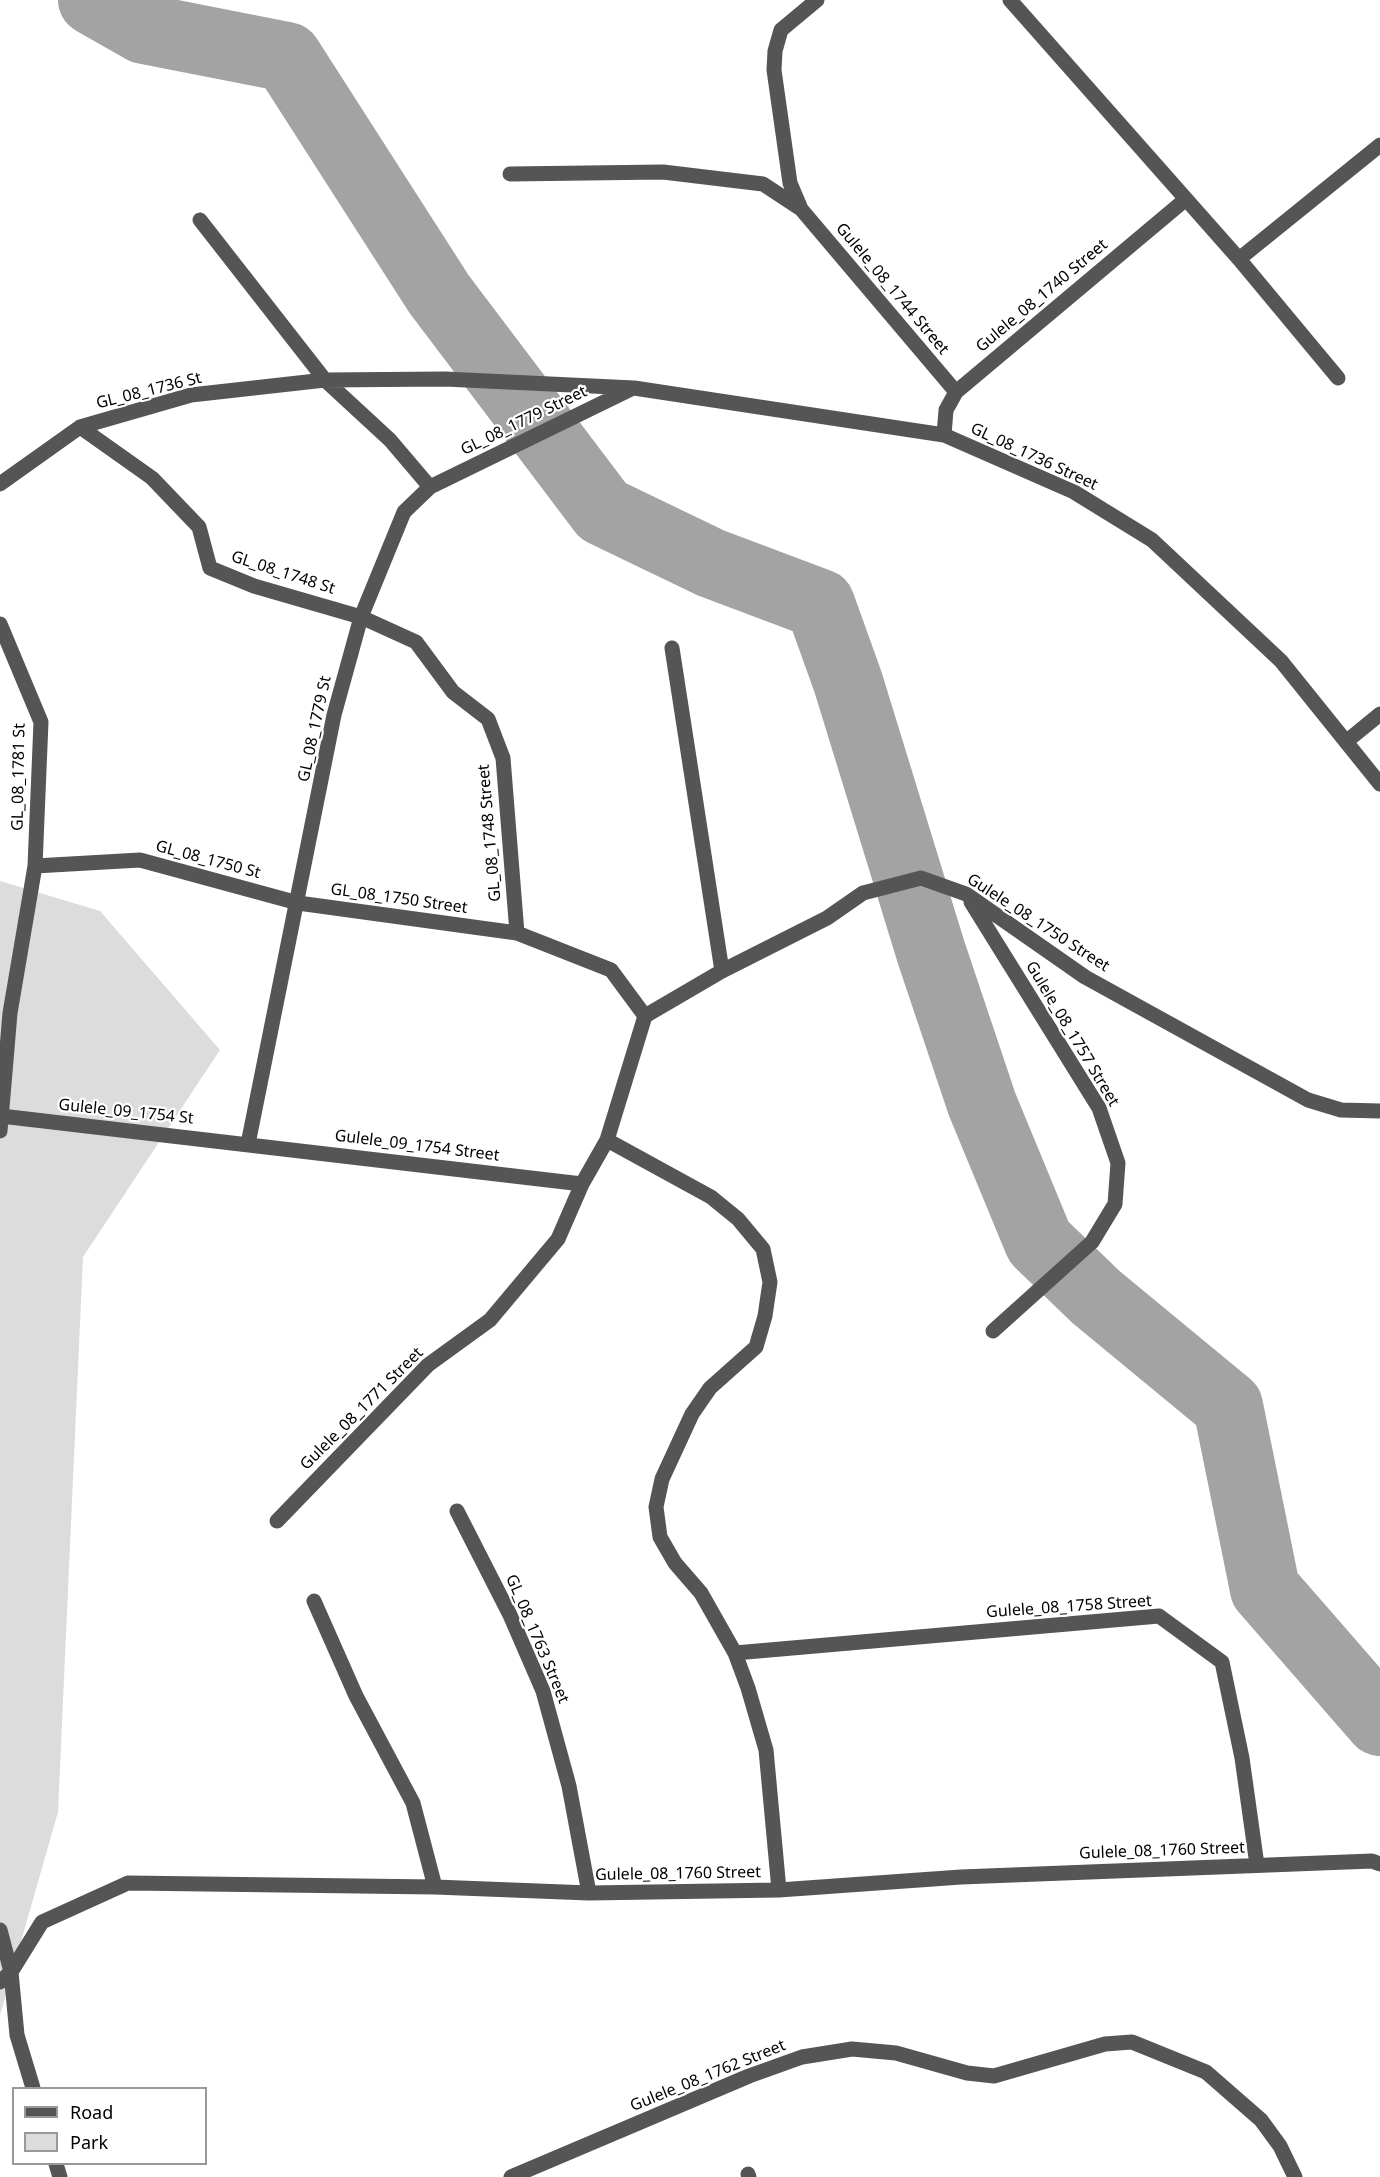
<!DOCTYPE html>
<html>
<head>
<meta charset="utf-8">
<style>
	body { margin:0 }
	#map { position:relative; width:1380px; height:2177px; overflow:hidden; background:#fff; font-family:"Noto Sans",sans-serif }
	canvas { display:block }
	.legend { position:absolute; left:12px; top:2087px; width:195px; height:78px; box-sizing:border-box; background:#fff; border:2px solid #999; margin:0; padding:8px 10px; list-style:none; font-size:18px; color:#000 }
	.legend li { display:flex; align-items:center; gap:12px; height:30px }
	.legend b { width:30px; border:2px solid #999 }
</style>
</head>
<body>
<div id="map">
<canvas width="1380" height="2177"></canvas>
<ul class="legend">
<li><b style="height:8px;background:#555"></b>Road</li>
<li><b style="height:16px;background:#dcdcdc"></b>Park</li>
</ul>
</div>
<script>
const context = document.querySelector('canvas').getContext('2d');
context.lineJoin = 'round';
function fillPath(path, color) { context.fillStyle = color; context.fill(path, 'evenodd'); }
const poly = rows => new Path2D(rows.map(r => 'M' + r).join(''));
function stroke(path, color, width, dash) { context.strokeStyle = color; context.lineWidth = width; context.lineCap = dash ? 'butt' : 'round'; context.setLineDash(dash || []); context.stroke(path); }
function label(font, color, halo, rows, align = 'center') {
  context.font = font + ' "Noto Sans",sans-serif'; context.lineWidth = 4.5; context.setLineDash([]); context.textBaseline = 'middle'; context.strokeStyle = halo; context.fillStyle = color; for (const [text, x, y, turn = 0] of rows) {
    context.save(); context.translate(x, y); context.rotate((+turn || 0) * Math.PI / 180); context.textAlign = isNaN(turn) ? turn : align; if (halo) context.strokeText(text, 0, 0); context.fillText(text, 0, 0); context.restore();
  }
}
const green = poly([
	[0,881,100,911,220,1050,83,1257,58,1812,0,2015]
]);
const river = poly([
	[93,0,144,29,287,57,439,294,603,511,711,563,820,604,848,682,931,952,982,1104,1039,1242,1096,1297,1228,1406,1265,1589,1380,1721]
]);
const minor = poly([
	[817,0,781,30,775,51,774,70,790,183,801,209,956,392],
	[1010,0,1239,259,1338,378],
	[510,174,663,172,763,184,801,209],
	[200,220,325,380,390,440,430,487],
	[1239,259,1380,145],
	[80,427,152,478,199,527,210,568,254,586,361,617,416,642,453,692,488,719,503,758,517,933],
	[944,435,946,410,956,392,1186,199],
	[0,484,80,427,191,395,325,380,445,379,634,388,944,435,1074,492,1152,540,1281,661,1380,784],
	[0,624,41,722,35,866,10,1013,0,1131],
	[672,648,722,971],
	[1347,741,1380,714],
	[35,866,140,860,298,903,517,933,611,970,645,1016],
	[971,902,1099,1108,1118,1163,1115,1204,1092,1242,993,1331],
	[645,1016,722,971,827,918,863,893,921,878,966,894,1085,977,1308,1100,1341,1110,1380,1111],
	[1,1116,582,1184],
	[607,1140,711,1197,738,1219,763,1249,770,1282,765,1316,756,1347,710,1388,692,1414,662,1479,656,1507,660,1537,675,1563,701,1593,735,1653,748,1688,766,1750,779,1890],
	[248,1144,334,715,361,617,404,512,430,487,631,389],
	[457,1511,510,1615,543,1691,569,1786,589,1893],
	[277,1521,428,1365,490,1320,558,1239,582,1184,607,1140,645,1016],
	[314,1601,356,1696,413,1803,435,1887],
	[735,1653,1159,1616,1222,1662,1242,1758,1257,1865],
	[0,1930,11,1972,17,2035,33,2088],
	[0,1982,11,1972,42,1922,128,1883,435,1887,589,1893,779,1890,961,1877,1372,1861,1380,1864],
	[56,2164,60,2177],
	[748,2174,749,2177],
	[511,2177,749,2076,802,2057,852,2049,896,2053,967,2073,994,2076,1105,2044,1132,2042,1206,2072,1261,2120,1280,2146,1295,2177]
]);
const streetNames = [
	["Gulele_08_1744 Street",892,289,50],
	["Gulele_08_1740 Street",1042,296,-40],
	["GL_08_1736 St",149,391,-14],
	["GL_08_1779 Street",524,421,-26],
	["GL_08_1736 Street",1034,457,25],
	["GL_08_1748 St",283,573,18],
	["GL_08_1779 St",315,729,-78],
	["GL_08_1781 St",19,777,-89],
	["GL_08_1748 Street",490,833,-95],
	["GL_08_1750 St",208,860,15],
	["GL_08_1750 Street",399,899,8],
	["Gulele_08_1750 Street",1038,923,33],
	["Gulele_08_1757 Street",1072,1034,59],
	["Gulele_09_1754 St",126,1112,6],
	["Gulele_09_1754 Street",417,1146,7],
	["Gulele_08_1771 Street",362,1409,-45],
	["Gulele_08_1758 Street",1069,1607,-4],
	["GL_08_1763 Street",537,1639,67],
	["Gulele_08_1760 Street",1162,1851,-2],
	["Gulele_08_1760 Street",678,1874,-1],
	["Gulele_08_1762 Street",708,2076,-22]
];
fillPath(green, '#dcdcdc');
stroke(river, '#a3a3a3', 70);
stroke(minor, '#555', 15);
label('16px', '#000', '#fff', streetNames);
</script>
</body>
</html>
